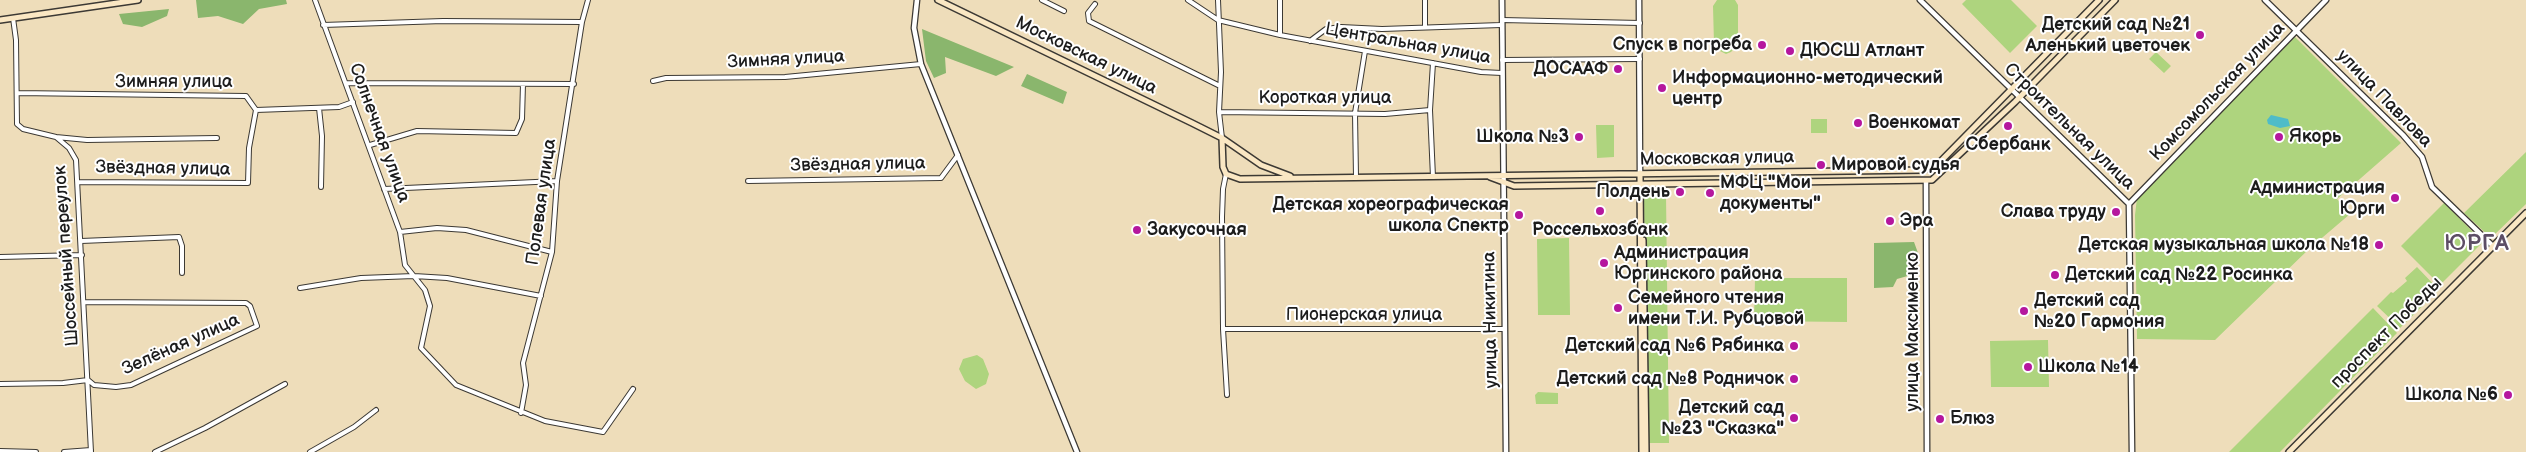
<!DOCTYPE html>
<html>
<head>
<meta charset="utf-8">
<style>
	body { margin:0 }
	canvas { display:block; background:#eeddba }
</style>
</head>
<body>
<canvas width="2526" height="452"></canvas>
<script>
const context = document.querySelector('canvas').getContext('2d');
context.lineJoin = 'round';
function fillPath(path, color) { context.fillStyle = color; context.fill(path, 'evenodd'); }
const poly = rows => new Path2D(rows.map(r => 'M' + r).join(''));
function stroke(path, color, width, dash) { context.strokeStyle = color; context.lineWidth = width; context.lineCap = dash ? 'butt' : 'round'; context.setLineDash(dash || []); context.stroke(path); }
function label(font, color, halo, rows, align = 'center') {
  context.font = font + ' "Balsamiq Sans",sans-serif'; context.lineWidth = 4; context.setLineDash([]); context.textBaseline = 'middle'; context.strokeStyle = halo; context.fillStyle = color; for (const [text, x, y, turn = 0] of rows) {
    context.save(); context.translate(x, y); context.rotate((+turn || 0) * Math.PI / 180); context.textAlign = isNaN(turn) ? turn : align; if (halo) context.strokeText(text, 0, 0); context.fillText(text, 0, 0); context.restore();
  }
}
const green = poly([
	[1717,0,1735,0,1738,5,1738,44,1731,52,1726,54,1716,49,1714,44,1713,6],
	[1966,0,2011,0,2037,26,2010,53,1962,4],
	[2295,37,2401,143,2337,199,2350,214,2309,249,2215,340,2137,339,2135,215,2137,198],
	[2156,52,2171,66,2164,73,2149,59],
	[1811,119,1827,119,1827,133,1811,133],
	[1596,125,1614,125,1614,157,1597,158],
	[2526,152,2526,204,2491,238,2464,213],
	[1644,194,1666,194,1669,443,1646,443],
	[2444,203,2483,242,2440,285,2401,246],
	[1569,238,1570,315,1538,315,1537,239],
	[2417,267,2439,290,2400,328,2377,306,2391,292,2393,293,2407,281,2405,278],
	[1755,278,1847,278,1847,322,1754,321],
	[2373,308,2397,333,2280,452,2229,452],
	[2048,340,2049,387,1991,387,1990,341],
	[977,355,983,359,989,374,986,384,976,389,965,381,959,369,963,359],
	[1538,392,1558,393,1558,404,1536,404,1535,395]
]);
const forest = poly([
	[196,0,286,0,287,4,259,9,243,24,218,16,198,18],
	[169,9,167,16,142,27,123,24,119,14],
	[922,29,1014,67,996,76,945,57,946,73,934,78,926,61],
	[1027,74,1067,92,1063,104,1021,86],
	[1914,242,1918,253,1918,273,1897,279,1893,287,1874,288,1874,243]
]);
const water = poly([
	[2271,115,2288,119,2290,126,2280,128,2268,124,2267,120]
]);
const minor = poly([
	[315,0,400,232,405,265,425,290,430,306,421,348,456,385,545,421,603,432,633,389],
	[1042,0,1064,11],
	[1188,0,1218,20,1280,35,1481,72,1502,73],
	[1218,0,1221,72,1219,112,1222,138],
	[1095,4,1088,13,1089,21,1220,86],
	[13,18,16,40,17,124,23,129,56,137,69,148,76,160,91,452],
	[1502,20,1640,23],
	[323,25,443,21,582,22],
	[1425,27,1425,0],
	[1280,35,1280,0],
	[1310,41,1326,29,1341,27,1382,29,1501,25],
	[1502,60,1640,59],
	[653,81,666,78,785,77,921,64],
	[346,83,574,84],
	[17,93,246,96,256,110,339,107,353,102],
	[319,108,322,136,321,187],
	[1219,112,1385,114,1430,110],
	[56,137,87,140,217,138],
	[370,145,417,131,516,133,522,119,523,84],
	[1226,174,1223,189,1222,217,1223,329,1227,395],
	[1356,177,1355,113,1365,51],
	[1433,177,1430,110,1433,63],
	[748,181,941,178,958,155],
	[79,182,248,183,249,148,256,110],
	[384,189,557,181],
	[400,232,437,228,466,230,552,252],
	[81,241,179,237,182,246,182,273],
	[0,257,82,255],
	[300,288,361,278,414,276,447,278,541,296],
	[1223,329,1504,329],
	[0,384,63,383,88,380,94,385,116,387,131,385,257,326,250,306,246,303,84,302],
	[521,413,526,385,523,363,552,252,557,181,582,22,588,0],
	[0,451,36,452],
	[64,452,91,450],
	[155,452,205,428,285,384],
	[310,452,354,427,376,410]
]);
const tertiary = poly([
	[917,0,914,28,921,64,1077,452],
	[1502,0,1506,452],
	[1639,0,1640,173],
	[1920,0,2129,204,2132,452],
	[2265,0,2403,135,2422,157,2432,187,2493,246],
	[1926,182,1927,452],
	[2129,204,2326,0]
]);
const secondary = poly([
	[938,0,1192,123,1222,138,1261,165,1290,176],
	[0,20,138,0],
	[1222,138,1223,167,1226,174,1240,179,1924,170,1939,163,2099,0],
	[1640,173,1642,452],
	[1490,177,1514,186,1932,180,2015,102,2115,0],
	[1643,240,1646,452],
	[2289,452,2526,213]
]);
const markers = [
	[2200,35,5,"#b5179e"],
	[1762,45,5,"#b5179e"],
	[1790,51,5,"#b5179e"],
	[1618,69,5,"#b5179e"],
	[1662,88,5,"#b5179e"],
	[1858,123,5,"#b5179e"],
	[2008,126,5,"#b5179e"],
	[1579,137,5,"#b5179e"],
	[2279,137,5,"#b5179e"],
	[1821,165,5,"#b5179e"],
	[1680,192,5,"#b5179e"],
	[1710,193,5,"#b5179e"],
	[2395,198,5,"#b5179e"],
	[1600,211,5,"#b5179e"],
	[2116,212,5,"#b5179e"],
	[1519,215,5,"#b5179e"],
	[1890,221,5,"#b5179e"],
	[1137,230,5,"#b5179e"],
	[2379,245,5,"#b5179e"],
	[1604,263,5,"#b5179e"],
	[2055,275,5,"#b5179e"],
	[1618,308,5,"#b5179e"],
	[2024,311,5,"#b5179e"],
	[1794,346,5,"#b5179e"],
	[2028,367,5,"#b5179e"],
	[1794,379,5,"#b5179e"],
	[2508,395,5,"#b5179e"],
	[1794,418,5,"#b5179e"],
	[1940,419,5,"#b5179e"]
];
const poiNames = [
	["Детский сад №21",2190,25,"right"],
	["Аленький цветочек",2190,46,"right"],
	["Спуск в погреба",1752,45,"right"],
	["ДЮСШ Атлант",1800,51],
	["ДОСААФ",1608,69,"right"],
	["Информационно-методический",1672,78],
	["центр",1672,99],
	["Военкомат",1868,123],
	["Школа №3",1569,137,"right"],
	["Якорь",2289,137],
	["Сбербанк",2008,145,"center"],
	["Мировой судья",1831,165],
	["МФЦ \"Мои",1720,183],
	["документы\"",1720,204],
	["Администрация",2385,188,"right"],
	["Юрги",2385,209,"right"],
	["Полдень",1670,192,"right"],
	["Детская хореографическая",1509,205,"right"],
	["школа Спектр",1509,226,"right"],
	["Слава труду",2106,212,"right"],
	["Эра",1900,221],
	["Закусочная",1147,230],
	["Россельхозбанк",1600,230,"center"],
	["Детская музыкальная школа №18",2369,245,"right"],
	["Администрация",1614,253],
	["Юргинского района",1614,274],
	["Детский сад №22 Росинка",2065,275],
	["Семейного чтения",1628,298],
	["имени Т.И. Рубцовой",1628,319],
	["Детский сад",2034,301],
	["№20 Гармония",2034,322],
	["Детский сад №6 Рябинка",1784,346,"right"],
	["Школа №14",2038,367],
	["Детский сад №8 Родничок",1784,379,"right"],
	["Школа №6",2498,395,"right"],
	["Детский сад",1784,408,"right"],
	["№23 \"Сказка\"",1784,429,"right"],
	["Блюз",1950,419]
];
const streetNames = [
	["Центральная улица",1408,44,10],
	["Московская улица",1086,56,26],
	["Зимняя улица",786,60,-3],
	["Зимняя улица",174,82],
	["Комсомольская улица",2218,92,-46],
	["Короткая улица",1325,98],
	["улица Павлова",2384,99,46],
	["Строительная улица",2069,127,44],
	["Солнечная улица",379,133,70],
	["Московская улица",1717,159,-1],
	["Звёздная улица",858,165,-1],
	["Звёздная улица",163,169,1],
	["Полевая улица",542,202,-82],
	["Шоссейный переулок",67,256,-94],
	["Пионерская улица",1364,315],
	["улица Никитина",1491,320,-91],
	["улица Максименко",1913,332,-90],
	["проспект Победы",2387,333,-45],
	["Зелёная улица",181,345,-24]
];
const districtNames = [
	["ЮРГА",2477,244]
];
fillPath(green, '#aed47e');
fillPath(forest, '#8ab66d');
fillPath(water, '#4fbcc8');
stroke(minor, '#3c3934', 6);
stroke(tertiary, '#3c3934', 7);
stroke(secondary, '#3c3934', 8);
stroke(minor, '#fff', 4);
stroke(tertiary, '#fff', 4.5);
stroke(secondary, '#fae7c3', 5);
for (const [x, y, r, color] of markers) { const dot = new Path2D(); dot.arc(x, y, r, 0, 2 * Math.PI); context.fillStyle = color; context.fill(dot); stroke(dot, '#fff', 2); }
label('bold 18px', '#1c1c1c', '#fff', poiNames, 'left');
label('18px', '#1c1c1c', '#fff', streetNames);
context.letterSpacing = '1px';
label('bold 22px', '#5d4e65', '#fff', districtNames);
context.letterSpacing = '0px';
</script>
</body>
</html>
